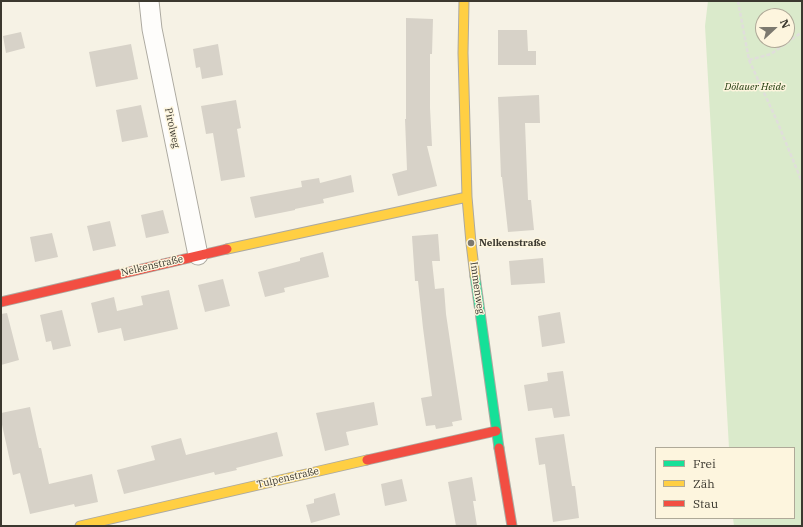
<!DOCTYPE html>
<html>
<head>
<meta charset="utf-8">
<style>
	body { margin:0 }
	#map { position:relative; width:803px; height:527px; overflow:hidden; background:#f6f2e5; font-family:"IBM Plex Serif",serif }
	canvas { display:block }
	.frame { position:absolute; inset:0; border:2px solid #3b382f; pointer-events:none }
	.legend { position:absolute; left:655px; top:447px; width:140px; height:72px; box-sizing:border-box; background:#fdf5de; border:1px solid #afa998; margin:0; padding:5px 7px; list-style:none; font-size:12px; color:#3b382f }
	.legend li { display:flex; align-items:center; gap:8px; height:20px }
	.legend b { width:20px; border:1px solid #afa998 }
	.north { position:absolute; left:755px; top:8px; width:40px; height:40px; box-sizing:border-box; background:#fdf5de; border:1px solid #afa998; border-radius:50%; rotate:68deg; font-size:11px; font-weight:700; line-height:16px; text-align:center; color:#3b382f }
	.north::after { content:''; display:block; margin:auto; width:14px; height:18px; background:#7c796f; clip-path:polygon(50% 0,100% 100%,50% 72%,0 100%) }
</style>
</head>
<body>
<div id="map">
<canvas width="803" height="527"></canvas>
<div class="frame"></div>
<ul class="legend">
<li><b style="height:5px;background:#16e098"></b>Frei</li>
<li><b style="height:5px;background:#ffcf43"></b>Zäh</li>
<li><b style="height:5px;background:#f24e42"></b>Stau</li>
</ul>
<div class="north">N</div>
</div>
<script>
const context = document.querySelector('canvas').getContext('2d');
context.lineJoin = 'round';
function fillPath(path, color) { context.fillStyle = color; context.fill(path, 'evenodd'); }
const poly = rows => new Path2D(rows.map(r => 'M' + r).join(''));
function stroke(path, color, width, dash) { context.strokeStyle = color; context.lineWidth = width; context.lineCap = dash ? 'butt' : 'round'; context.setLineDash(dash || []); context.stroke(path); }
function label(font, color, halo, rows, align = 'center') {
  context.font = font + ' "IBM Plex Serif",serif'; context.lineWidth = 3; context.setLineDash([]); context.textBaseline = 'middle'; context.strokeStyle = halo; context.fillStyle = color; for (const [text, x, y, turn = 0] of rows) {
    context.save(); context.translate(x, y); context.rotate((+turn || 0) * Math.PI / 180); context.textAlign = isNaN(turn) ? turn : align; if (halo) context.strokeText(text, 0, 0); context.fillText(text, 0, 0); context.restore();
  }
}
const green = poly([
	[708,1,802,1,802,526,734,526,733,518,794,518,794,448,729,448,705,26],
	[763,16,787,16,787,40,763,40]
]);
const building = poly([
	[406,18,433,19,432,54,430,54,430,108,432,146,427,146,437,186,398,196,392,174,407,170,405,119,406,119],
	[498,30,527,30,528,51,536,51,536,65,498,65],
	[21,32,25,48,6,53,3,36],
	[131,44,138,79,96,87,89,52],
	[218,44,223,75,202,79,200,67,196,68,193,49],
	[539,95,540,123,525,123,528,200,531,200,534,230,508,232,502,177,501,177,498,97],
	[236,100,241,128,237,129,245,177,221,181,213,133,206,134,201,106],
	[141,105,148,137,122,142,116,110],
	[351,175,354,192,323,199,324,203,295,209,295,210,255,218,250,197,302,187,301,181,319,178,320,183],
	[163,210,169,233,146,238,141,215],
	[110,221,116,246,93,251,87,226],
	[52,233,58,257,35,262,30,237],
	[438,234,440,261,432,261,435,289,444,288,446,314,456,381,462,420,452,422,453,426,436,429,435,425,426,426,421,398,432,396,423,328,418,281,415,281,412,236],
	[323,252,329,277,284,288,285,292,265,297,258,272,300,261,300,258],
	[543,258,545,283,511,285,509,261],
	[223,279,230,306,205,312,198,285],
	[169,290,178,329,124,341,121,328,98,333,91,303,114,297,117,311,143,305,141,296],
	[62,310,71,346,53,350,51,341,46,342,40,315],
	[560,312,565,343,542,347,538,316],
	[7,313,19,360,1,365,1,314],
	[563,371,570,416,554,418,552,408,528,411,524,385,548,381,547,373],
	[374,402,378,425,346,432,349,445,325,451,316,413],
	[30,407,39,448,41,448,49,484,92,474,98,502,75,507,74,504,30,514,20,473,13,475,1,420,1,413],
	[277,432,283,456,236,468,237,470,215,475,214,472,124,494,117,470,155,460,151,446,181,438,186,455],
	[564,434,572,486,575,486,579,518,553,522,545,464,539,465,535,438],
	[472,477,476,501,473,501,477,526,456,526,448,482],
	[402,479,407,501,385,506,381,484],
	[335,493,340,515,311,523,306,505,314,503,314,499]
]);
const path = poly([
	[738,1,749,60,777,121,802,182],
	[749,60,771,54,802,32]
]);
const street = poly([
	[149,1,152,29,198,255]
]);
const fast = poly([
	[475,276,499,448]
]);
const slow = poly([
	[464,1,463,53,467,197,471,243,475,276],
	[227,249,467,197],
	[80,526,367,460]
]);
const jam = poly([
	[1,302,227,249],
	[499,448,512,526],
	[367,460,496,431]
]);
const markers = [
	[471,243,4,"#7c796f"]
];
const parkNames = [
	["Dölauer Heide",755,87]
];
const streetNames = [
	["Pirolweg",172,128,78],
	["Nelkenstraße",152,266,-13],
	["Immenweg",477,288,82],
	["Tulpenstraße",288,478,-13]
];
const poiNames = [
	["Nelkenstraße",479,243]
];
fillPath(green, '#daeacb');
fillPath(building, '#d7d2c8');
stroke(street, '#aca9a0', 21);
stroke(fast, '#aca9a0', 11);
stroke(slow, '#aca9a0', 11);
stroke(jam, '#aca9a0', 11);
stroke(path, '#e0dedb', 2.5, [4, 2]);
stroke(street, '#fefdfb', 19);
stroke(fast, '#16e098', 9);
stroke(slow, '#ffcf43', 9);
stroke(jam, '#f24e42', 9);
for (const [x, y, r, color] of markers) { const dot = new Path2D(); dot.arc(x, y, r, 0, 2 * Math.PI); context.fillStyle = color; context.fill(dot); stroke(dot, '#fdf5de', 1.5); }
label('italic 10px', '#183405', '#fdf5de', parkNames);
label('10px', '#3b382f', '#fdf5de', streetNames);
label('bold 10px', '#3b382f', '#fdf5de', poiNames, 'left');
</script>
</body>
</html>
